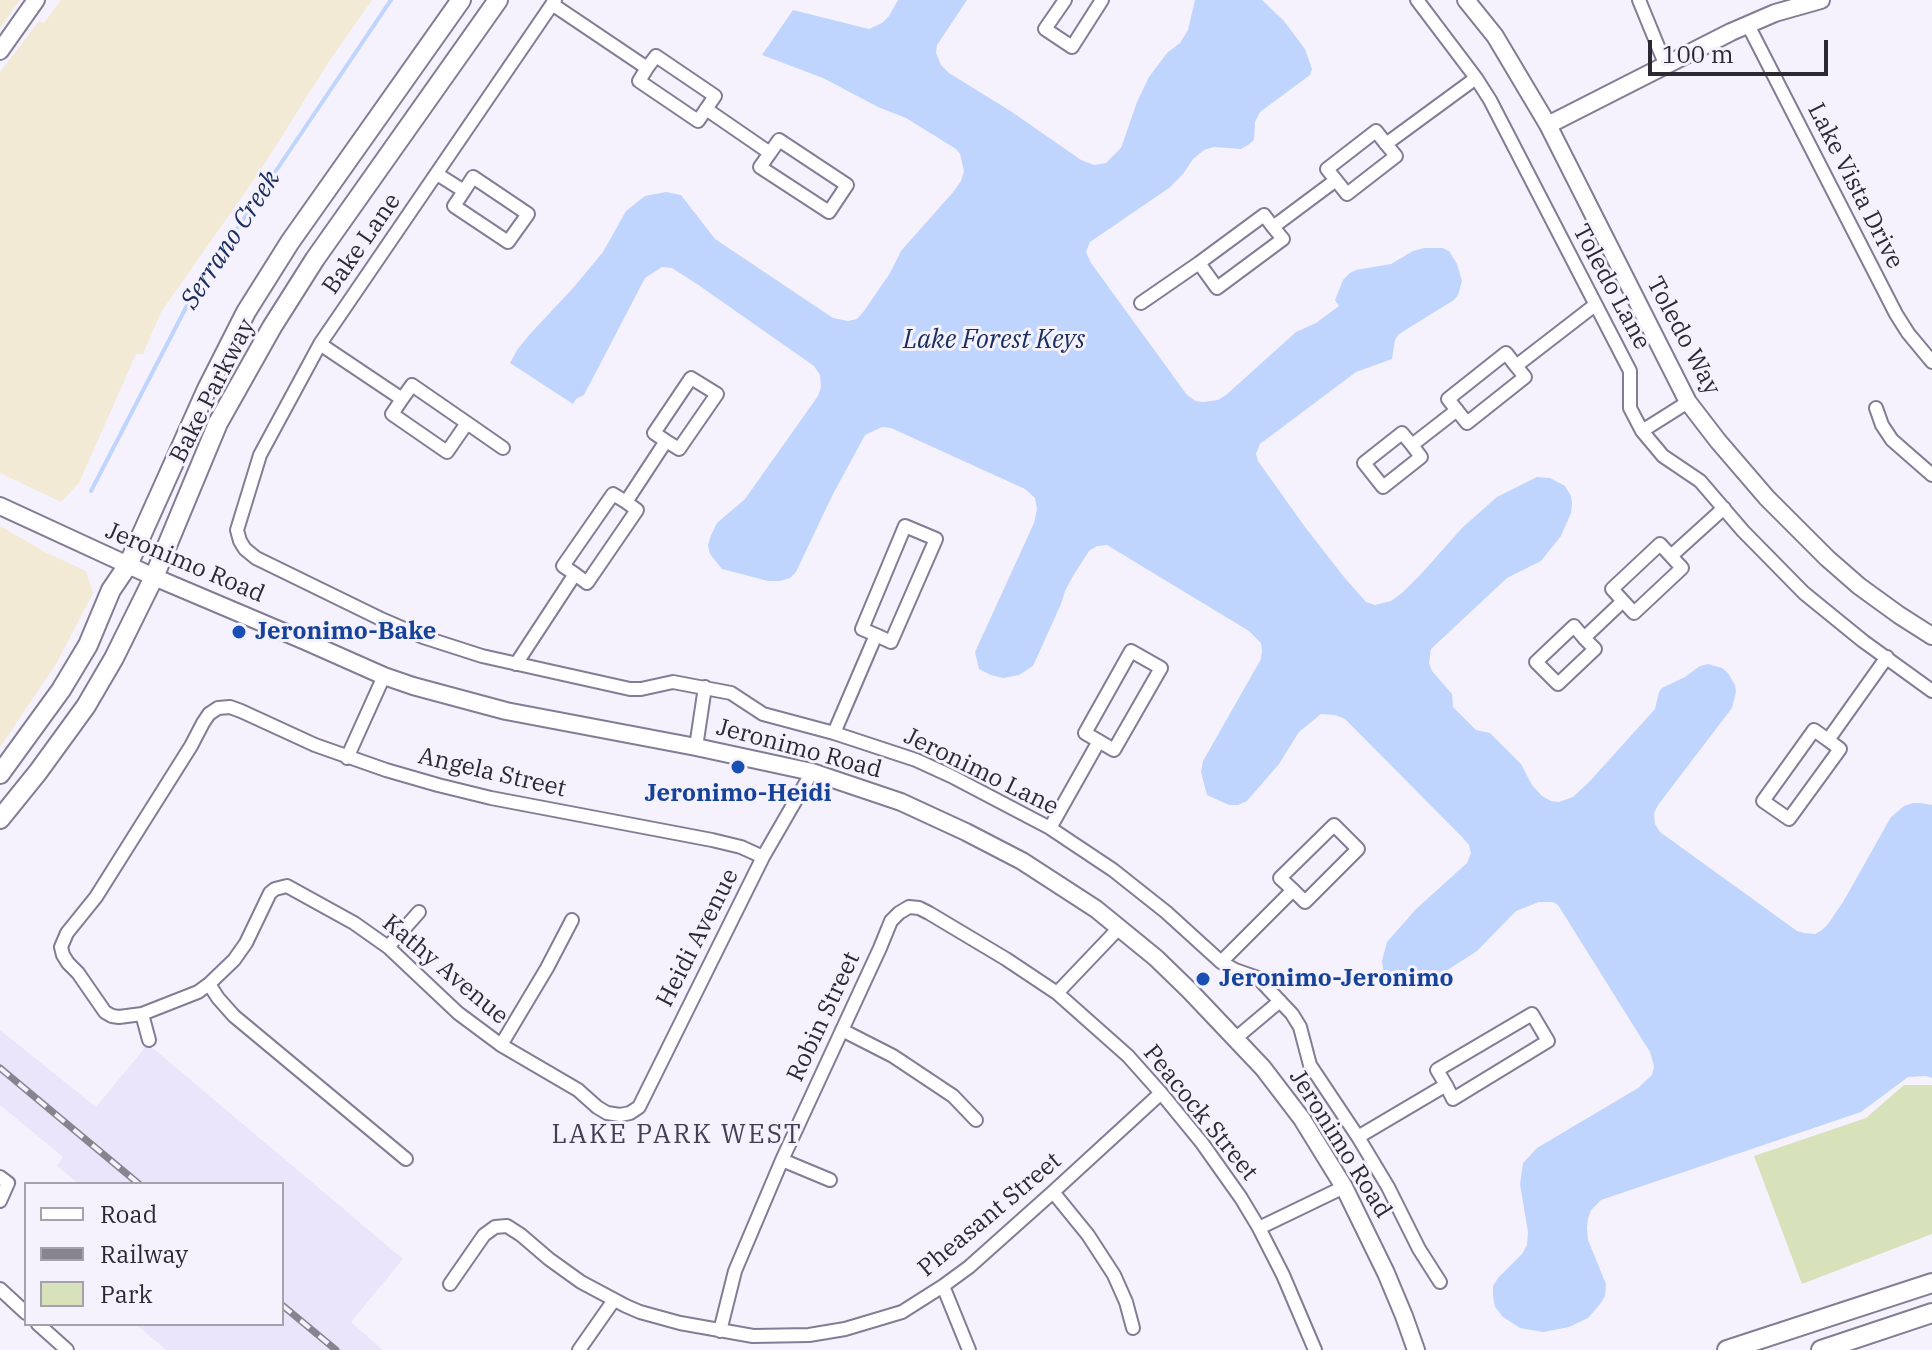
<!DOCTYPE html>
<html>
<head>
<meta charset="utf-8">
<style>
	body { margin:0 }
	#map { position:relative; width:1932px; height:1350px; overflow:hidden; background:#f5f2fe; font-family:"IBM Plex Serif",serif }
	canvas { display:block }
	.legend { position:absolute; left:24px; top:1182px; width:260px; height:144px; box-sizing:border-box; background:#f5f2fe; border:2px solid #a5a2ad; margin:0; padding:10px 14px; list-style:none; font-size:24px; color:#2c2933 }
	.legend li { display:flex; align-items:center; gap:16px; height:40px }
	.legend b { width:40px; border:2px solid #a5a2ad }
	.scale { position:absolute; left:1648px; top:40px; width:180px; height:36px; box-sizing:border-box; border:4px solid #2c2933; border-top:0; padding-left:10px; font-size:24px; line-height:28px; white-space:nowrap; color:#2c2933; -webkit-text-stroke:6px #f5f2fe; paint-order:stroke }
</style>
</head>
<body>
<div id="map">
<canvas width="1932" height="1350"></canvas>
<ul class="legend">
<li><b style="height:10px;background:#fff"></b>Road</li>
<li><b style="height:10px;background:#87848f"></b>Railway</li>
<li><b style="height:22px;background:#d7e2ba"></b>Park</li>
</ul>
<div class="scale">100 m</div>
</div>
<script>
const context = document.querySelector('canvas').getContext('2d');
context.lineJoin = 'round';
function fillPath(path, color) { context.fillStyle = color; context.fill(path, 'evenodd'); }
const poly = rows => new Path2D(rows.map(r => 'M' + r).join(''));
function stroke(path, color, width, dash) { context.strokeStyle = color; context.lineWidth = width; context.lineCap = dash ? 'butt' : 'round'; context.setLineDash(dash || []); context.stroke(path); }
function label(font, color, halo, rows, align = 'center') {
  context.font = font + ' "IBM Plex Serif",serif'; context.lineWidth = 6; context.setLineDash([]); context.textBaseline = 'middle'; context.strokeStyle = halo; context.fillStyle = color; for (const [text, x, y, turn = 0] of rows) {
    context.save(); context.translate(x, y); context.rotate((+turn || 0) * Math.PI / 180); context.textAlign = isNaN(turn) ? turn : align; if (halo) context.strokeText(text, 0, 0); context.fillText(text, 0, 0); context.restore();
  }
}
const commercial = poly([
	[0,0,20,0,0,28],
	[61,0,372,0,330,60,258,174,161,312,143,354,136,354,79,483,61,502,0,473,0,72,39,21,44,23],
	[0,526,47,553,86,571,93,593,56,664,0,747]
]);
const built = poly([
	[0,1030,96,1107,148,1044,403,1259,351,1322,383,1350,166,1350,138,1326,140,1324,282,1324,282,1184,79,1184,57,1166,63,1157,0,1105]
]);
const green = poly([
	[1904,1085,1932,1085,1932,1234,1802,1284,1754,1156,1866,1118]
]);
const water = poly([
	[898,0,967,0,937,45,936,53,941,65,949,73,1012,112,1081,160,1094,165,1106,163,1121,148,1137,102,1149,77,1167,53,1180,43,1188,30,1195,0,1262,0,1284,21,1305,49,1312,69,1310,75,1260,112,1255,122,1254,140,1248,145,1241,149,1214,147,1204,150,1193,159,1183,174,1169,188,1090,242,1086,252,1091,263,1187,395,1196,401,1203,402,1218,400,1226,395,1296,332,1316,323,1339,306,1335,300,1343,280,1350,273,1356,270,1391,264,1413,251,1424,248,1443,248,1449,251,1457,264,1462,281,1458,295,1454,300,1399,334,1395,340,1392,359,1356,372,1260,444,1256,454,1258,461,1305,527,1344,577,1366,602,1375,605,1391,601,1403,592,1421,574,1463,527,1497,497,1537,477,1550,478,1565,486,1571,496,1572,504,1571,513,1561,536,1541,561,1507,578,1431,649,1429,663,1432,671,1452,694,1453,707,1476,730,1490,733,1521,764,1532,785,1542,796,1551,801,1559,802,1573,797,1590,781,1655,709,1659,692,1662,688,1685,677,1700,666,1708,664,1722,668,1728,673,1735,685,1736,692,1732,708,1658,805,1654,813,1655,824,1660,832,1797,931,1804,933,1815,934,1822,930,1828,924,1843,902,1891,817,1904,806,1913,803,1920,803,1932,805,1932,1078,1926,1076,1908,1077,1861,1112,1601,1200,1591,1210,1588,1219,1587,1228,1588,1240,1606,1284,1605,1296,1601,1303,1588,1318,1569,1327,1543,1332,1520,1328,1503,1317,1495,1307,1493,1296,1493,1286,1498,1278,1522,1254,1527,1245,1528,1232,1520,1184,1523,1163,1537,1148,1638,1088,1652,1075,1654,1066,1650,1052,1643,1041,1558,905,1553,902,1539,902,1516,911,1477,951,1418,989,1406,989,1397,985,1383,969,1382,961,1387,942,1416,909,1467,863,1471,853,1469,845,1463,838,1345,719,1335,715,1321,714,1299,732,1279,764,1247,801,1238,805,1229,805,1207,795,1201,772,1203,761,1261,659,1262,651,1261,643,1249,631,1107,545,1097,546,1089,551,1073,576,1065,591,1061,604,1033,666,1019,675,1003,678,991,675,979,669,975,652,1034,523,1037,509,1035,498,1025,489,891,428,882,427,865,435,832,496,796,572,790,578,780,581,768,581,722,569,710,554,708,545,711,535,717,523,745,499,818,396,821,387,820,375,814,366,697,284,672,268,662,267,645,278,584,395,576,399,573,404,510,363,517,350,530,334,573,288,603,252,626,211,645,196,666,192,681,195,715,239,833,318,848,321,857,319,864,311,890,273,901,251,954,191,961,181,964,171,960,154,956,149,906,118,878,107,823,78,762,55,793,10,869,29,882,23,889,16]
]);
const stream = poly([
	[91,491,193,294,391,0]
]);
const street = poly([
	[555,0,320,344,260,455,237,530,240,541,245,549,256,558,379,618,423,637,482,656,630,689,641,689,673,682,731,693,763,714,834,733,916,760,951,776,1050,828,1113,870,1166,912,1221,962,1235,970,1258,978,1292,1014,1300,1027,1310,1065,1358,1137,1388,1187,1419,1249,1440,1282],
	[1065,0,1045,29,1072,47,1102,0],
	[1417,0,1476,78,1490,100,1630,371,1630,408,1642,431,1663,456,1700,481,1743,531,1804,593,1863,641,1932,691],
	[1639,0,1666,66],
	[552,4,647,68,639,81,698,121,715,96,656,56,647,68],
	[1748,25,1896,314,1908,333,1932,362],
	[706,109,770,153,760,167,829,212,847,185,779,140,770,153],
	[1386,144,1396,156,1347,194,1327,169,1376,131,1386,144,1476,78],
	[437,174,464,191,454,206,508,242,528,214,473,177,464,191],
	[1273,227,1283,239,1217,288,1199,263,1264,215,1273,227,1336,180],
	[1141,303,1199,263],
	[320,344,402,399,392,414,447,452,467,423,412,385,402,399],
	[1516,366,1525,377,1467,423,1448,399,1506,353,1516,366,1595,305],
	[1876,408,1882,425,1892,440,1932,475],
	[467,423,503,448],
	[1642,431,1688,402],
	[1412,445,1421,457,1383,487,1364,463,1402,433,1412,445,1457,410],
	[1671,556,1682,568,1634,613,1612,589,1660,544,1671,556,1724,508],
	[575,574,563,566,613,494,626,502],
	[1584,638,1595,649,1558,684,1536,662,1574,626,1584,638,1623,601],
	[1131,651,1161,668,1114,750,1085,733,1131,651],
	[516,664,575,574,587,583,637,510,626,502,666,441,654,433,691,378,717,394,679,449,666,441],
	[834,733,876,635,862,629,905,526,936,539,891,642,876,635],
	[1828,740,1814,730,1763,801,1789,819,1840,749,1828,740,1887,657],
	[696,747,705,687],
	[347,758,384,676],
	[1050,828,1099,741],
	[763,857,741,847,712,840,491,798,438,785,386,770,315,745,241,711,230,707,218,708,209,714,203,723,191,746,96,897,67,933,61,947,63,955,68,963,78,973,105,1012,112,1016,119,1017,142,1014,198,992,209,984,234,960,246,943,270,893,275,889,287,886,354,923,388,947,458,1013,501,1045,578,1090,597,1107,607,1113,620,1115,630,1113,639,1107,763,857,812,772],
	[388,947,419,912],
	[1221,962,1293,890,1280,878,1334,825,1358,849,1305,902,1293,890],
	[209,984,218,998,234,1016,406,1159],
	[1057,993,1119,928],
	[142,1014,149,1040],
	[842,1030,893,1056,953,1096,976,1120],
	[1236,1038,1280,1001],
	[501,1045,547,968,572,920],
	[1358,1137,1446,1085,1437,1070,1532,1014,1548,1041,1453,1099,1446,1085],
	[782,1160,830,1180],
	[0,1177,8,1183,0,1201],
	[1053,1192,1088,1235,1114,1275,1126,1302,1133,1328],
	[1259,1228,1344,1187],
	[450,1284,484,1235,495,1227,507,1226,521,1235,549,1259,581,1282,626,1306,640,1312,680,1323,753,1336,809,1335,845,1329,902,1312,943,1286,969,1267,1053,1192,1161,1093],
	[943,1286,969,1350],
	[0,1289,26,1313],
	[38,1324,67,1350],
	[720,1331,735,1271,782,1160,880,948,891,921,899,913,909,907,919,908,929,913,1006,959,1057,993,1128,1056,1161,1093,1202,1143,1241,1198,1259,1228,1283,1275,1315,1350],
	[579,1350,614,1300]
]);
const secondary = poly([
	[1466,0,1495,36,1548,125,1688,402,1718,441,1767,498,1827,558,1859,586,1899,615,1932,636],
	[0,51,36,0],
	[1548,125,1731,32,1775,13,1821,0],
	[0,506,154,577,305,641,384,676,413,686,506,711,696,747,812,772,901,802,966,832,1022,861,1096,909,1156,958,1189,990,1263,1068,1302,1119,1344,1187,1386,1273,1404,1316,1416,1350]
]);
const primary = poly([
	[0,774,61,690,88,645,111,590,128,565,207,389,246,312,290,242,461,0],
	[0,819,38,772,86,706,114,658,154,577,218,423,272,327,315,259,498,0],
	[1727,1350,1932,1283],
	[1821,1350,1932,1313]
]);
const rail = poly([
	[0,1068,139,1184],
	[282,1305,336,1350]
]);
const markers = [
	[239,632,8,"#1a4fb4"],
	[738,767,8,"#1a4fb4"],
	[1203,979,8,"#1a4fb4"]
];
const streetNames = [
	["Lake Vista Drive",1855,186,63],
	["Bake Lane",362,244,-55],
	["Toledo Lane",1611,287,62],
	["Toledo Way",1683,336,62],
	["Bake Parkway",213,391,-63],
	["Jeronimo Road",185,563,23],
	["Jeronimo Road",799,749,15],
	["Jeronimo Lane",981,772,26],
	["Angela Street",492,773,13],
	["Heidi Avenue",698,938,-63],
	["Kathy Avenue",445,970,40],
	["Robin Street",824,1017,-65],
	["Peacock Street",1200,1113,51],
	["Jeronimo Road",1340,1144,58],
	["Pheasant Street",990,1215,-40]
];
const transitNames = [
	["Jeronimo-Bake",255,632],
	["Jeronimo-Heidi",738,794,"center"],
	["Jeronimo-Jeronimo",1219,979]
];
const waterNames = [
	["Serrano Creek",231,240,-57],
	["Lake Forest Keys",994,340]
];
const neighbourhoodNames = [
	["LAKE PARK WEST",677,1135]
];
fillPath(commercial, '#f2ead4');
fillPath(built, '#ebe5fb');
fillPath(green, '#d7e2ba');
fillPath(water, '#c0d5fe');
stroke(stream, '#c0d5fe', 4);
stroke(street, '#837c95', 16);
stroke(secondary, '#837c95', 20);
stroke(primary, '#837c95', 22);
stroke(street, '#fff', 12);
stroke(secondary, '#fff', 16);
stroke(primary, '#fff', 18);
stroke(rail, '#87848f', 7);
stroke(rail, '#f5f2fe', 4, [12]);
for (const [x, y, r, color] of markers) { const dot = new Path2D(); dot.arc(x, y, r, 0, 2 * Math.PI); context.fillStyle = color; context.fill(dot); stroke(dot, '#f5f2fe', 3); }
label('24px', '#2c2933', '#f5f2fe', streetNames);
label('bold 24px', '#164399', '#f5f2fe', transitNames, 'left');
label('italic 26px', '#182f60', '#f5f2fe', waterNames);
context.letterSpacing = '2px';
label('26px', '#443e55', '#f5f2fe', neighbourhoodNames);
context.letterSpacing = '0px';
</script>
</body>
</html>
